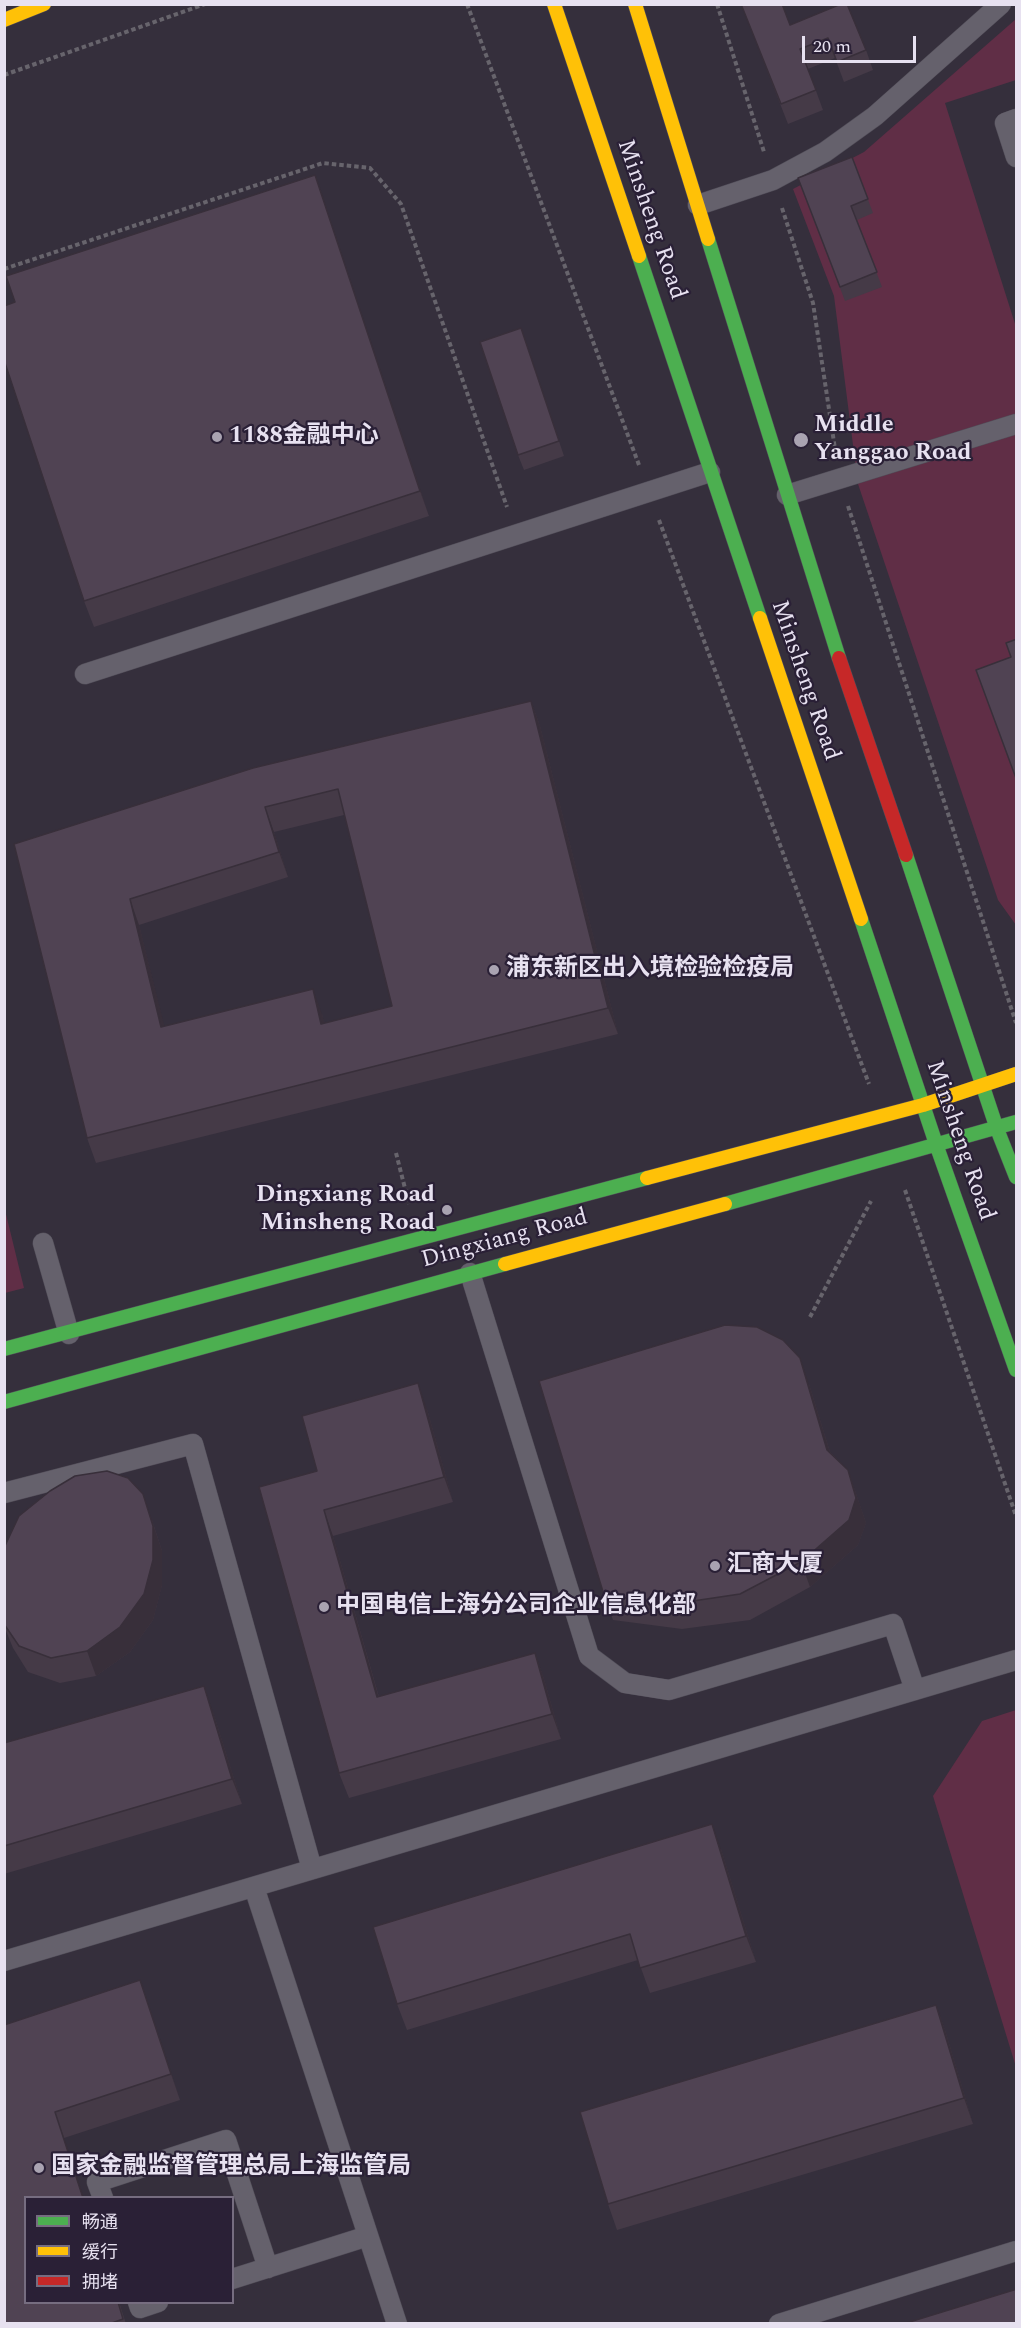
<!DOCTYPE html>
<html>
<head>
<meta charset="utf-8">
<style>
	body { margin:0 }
	#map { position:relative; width:1021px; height:2328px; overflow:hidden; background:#352f3c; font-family:Spectral,"Noto Sans SC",serif }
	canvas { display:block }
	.frame { position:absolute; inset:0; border:6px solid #e7e1f0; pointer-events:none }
	.legend { position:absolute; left:24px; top:2196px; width:210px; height:108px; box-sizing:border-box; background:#2a2036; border:2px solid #766d80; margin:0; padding:8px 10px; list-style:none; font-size:18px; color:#e7e1f0 }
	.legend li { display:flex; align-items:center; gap:12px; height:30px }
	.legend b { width:30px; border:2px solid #766d80 }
	.scale { position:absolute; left:802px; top:36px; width:114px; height:27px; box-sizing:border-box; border:3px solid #e7e1f0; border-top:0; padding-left:8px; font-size:18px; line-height:21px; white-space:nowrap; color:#e7e1f0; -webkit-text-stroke:4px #2a2036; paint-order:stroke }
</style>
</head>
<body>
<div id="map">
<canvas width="1021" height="2328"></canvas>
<div class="frame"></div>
<ul class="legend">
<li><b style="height:8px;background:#4caf50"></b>畅通</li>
<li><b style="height:8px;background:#ffc107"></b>缓行</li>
<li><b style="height:8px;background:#c62828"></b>拥堵</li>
</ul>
<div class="scale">20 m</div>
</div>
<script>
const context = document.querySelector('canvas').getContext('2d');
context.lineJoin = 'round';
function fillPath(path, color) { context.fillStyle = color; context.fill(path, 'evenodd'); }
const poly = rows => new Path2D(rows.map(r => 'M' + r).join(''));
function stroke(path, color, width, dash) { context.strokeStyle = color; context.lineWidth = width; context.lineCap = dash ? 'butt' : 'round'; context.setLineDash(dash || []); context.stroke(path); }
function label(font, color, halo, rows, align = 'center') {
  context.font = font + ' Spectral,"Noto Sans SC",serif'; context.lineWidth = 4.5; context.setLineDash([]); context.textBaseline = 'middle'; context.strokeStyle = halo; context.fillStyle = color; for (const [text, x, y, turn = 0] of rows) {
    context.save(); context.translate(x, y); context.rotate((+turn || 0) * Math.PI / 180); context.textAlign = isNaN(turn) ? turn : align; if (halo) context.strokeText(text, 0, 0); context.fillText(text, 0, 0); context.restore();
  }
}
const green = poly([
	[1016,19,1016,80,945,103,1016,327,1016,925,998,900,858,484,834,296,793,189,864,152],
	[5,1210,24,1288,5,1293,4,1293],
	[1016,1710,1016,2067,933,1796,982,1721]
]);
const path = poly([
	[467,4,639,465],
	[717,4,764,152],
	[4,75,205,4],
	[782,208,813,303,835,449],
	[4,269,323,163,370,168,401,204,507,507],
	[848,506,1016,1023],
	[659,520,869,1084],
	[396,1153,409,1204],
	[905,1190,1016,1516],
	[810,1317,871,1201]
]);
const lane = poly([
	[1016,119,1005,123,1016,157],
	[698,205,773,180,825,152,875,116,1001,4],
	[787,495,1016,424],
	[85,674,710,472],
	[43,1243,69,1334],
	[470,1273,589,1656,625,1683,669,1690,893,1624,915,1690],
	[4,1493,193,1444,312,1869],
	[254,1887,397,2324],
	[4,1961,1016,1660],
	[103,2198,97,2182,226,2140,268,2268],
	[232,2279,368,2236],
	[138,2302,140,2308,158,2302],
	[779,2324,1016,2251]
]);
const fast = poly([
	[708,239,839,658],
	[639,256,760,618],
	[906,855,997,1129,1016,1177],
	[861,919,936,1144,1016,1370],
	[725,1204,1016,1122],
	[4,1349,647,1178],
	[4,1402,505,1264]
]);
const slow = poly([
	[554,4,639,256],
	[635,4,708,239],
	[4,20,44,4],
	[760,618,861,919],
	[647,1178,923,1105,1016,1074],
	[505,1264,725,1204]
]);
const jam = poly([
	[839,658,906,855]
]);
const wall = poly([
	[741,4,782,4,790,25,866,50,873,70,844,82,835,58,808,69,823,110,788,124],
	[852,157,873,213,857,220,882,287,845,301,798,178],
	[315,175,429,516,94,627,84,601,15,302],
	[521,328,564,456,524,470,518,455],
	[531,701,540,726,618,1034,96,1163,87,1138,14,844],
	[344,815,392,1006,324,1023,322,1014,164,1026,139,925,288,877,274,832],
	[809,1384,830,1452,848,1470,866,1523,858,1545,810,1587,750,1620,682,1629,613,1620,604,1595],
	[427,1409,453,1502,333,1536,379,1697,535,1653,544,1679,561,1739,349,1798,339,1773,317,1471],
	[152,1520,162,1551,162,1585,153,1620,130,1652,96,1676,60,1683,28,1672,13,1648,4,1626,4,1548],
	[213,1712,242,1804,4,1874,4,1743],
	[721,1849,756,1962,650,1993,638,1960,407,2030,397,2004],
	[936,2005,945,2030,973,2124,617,2230,608,2204],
	[149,2006,180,2100,64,2138,26,2302,119,2302,126,2324,4,2324,4,2025]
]);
const shadedWall = poly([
	[315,175,324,201,429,516,420,491],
	[531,701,540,726,618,1034,608,1008],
	[265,807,274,832,288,877,279,852],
	[130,899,139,925,171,1052,161,1027],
	[313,989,322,1014,331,1049,321,1024],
	[800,1358,809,1384,837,1475,827,1450],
	[418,1383,427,1409,453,1502,444,1477],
	[848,1470,866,1523,858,1545,810,1587,801,1562],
	[143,1494,162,1551,162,1585,153,1620,130,1652,96,1676,87,1651],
	[324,1510,333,1536,386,1723,377,1697],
	[535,1653,544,1679,561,1739,552,1714],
	[204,1686,213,1712,242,1804,232,1779],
	[712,1824,721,1849,756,1962,746,1936],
	[140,1980,149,2006,180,2100,171,2074],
	[936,2005,945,2030,973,2124,964,2098],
	[55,2112,64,2138,84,2198,83,2198]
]);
const building = poly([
	[741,4,782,4,790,25,841,4,847,4,866,50,837,62,828,38,800,49,816,90,781,104,741,4],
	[852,157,868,199,851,206,877,272,840,287,798,178,852,157],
	[315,175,420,491,84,601,4,360,4,306,15,302,6,276,315,175],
	[521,328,559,441,518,455,480,342,521,328],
	[1017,639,1017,781,976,670,1011,657,1006,643,1017,639],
	[531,701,608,1008,87,1138,14,844,253,768,531,701],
	[338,789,392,1006,321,1024,313,989,161,1027,130,899,279,852,265,807,338,789],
	[725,1325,757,1327,783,1340,800,1358,827,1450,848,1470,856,1498,849,1520,801,1562,740,1594,673,1604,604,1595,539,1381,725,1325],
	[418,1383,444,1477,324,1510,377,1697,535,1653,552,1714,339,1773,259,1487,317,1471,302,1416,418,1383],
	[107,1471,128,1478,143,1494,153,1526,153,1560,144,1594,120,1627,87,1651,51,1658,19,1646,4,1624,4,1548,19,1516,50,1491,75,1476,107,1471],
	[204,1686,232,1779,4,1846,4,1743,204,1686],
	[712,1824,746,1936,640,1968,630,1934,397,2004,373,1927,712,1824],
	[140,1980,171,2074,55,2112,83,2198,26,2198,26,2302,118,2302,123,2319,109,2324,58,2324,58,2323,4,2324,4,2025,140,1980],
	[936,2005,964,2098,608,2204,580,2112,936,2005],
	[1017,2289,1017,2324,903,2324,1017,2289]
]);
const markers = [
	[217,437,6,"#a9a3b1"],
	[801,440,8,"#a9a3b1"],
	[494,970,6,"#a9a3b1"],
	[447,1210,6,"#a9a3b1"],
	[715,1566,6,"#a9a3b1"],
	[324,1607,6,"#a9a3b1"],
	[39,2168,6,"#a9a3b1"]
];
const streetNames = [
	["Minsheng Road",650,220,71],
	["Minsheng Road",804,681,71],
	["Minsheng Road",959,1141,71],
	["Dingxiang Road",505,1240,-15]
];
const poiNames = [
	["Middle",814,426],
	["Yanggao Road",814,454],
	["1188金融中心",229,437],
	["浦东新区出入境检验检疫局",506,970],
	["Dingxiang Road",435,1196,"right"],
	["Minsheng Road",435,1224,"right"],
	["汇商大厦",727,1566],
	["中国电信上海分公司企业信息化部",336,1607],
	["国家金融监督管理总局上海监管局",51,2168]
];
fillPath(green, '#602e46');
stroke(lane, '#514d58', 21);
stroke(fast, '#514d58', 15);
stroke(slow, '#514d58', 15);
stroke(jam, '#514d58', 15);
stroke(path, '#67646c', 4, [4.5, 3]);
stroke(lane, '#65616c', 20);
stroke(fast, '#4caf50', 14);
stroke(slow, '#ffc107', 14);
stroke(jam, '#c62828', 14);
fillPath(wall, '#453a47');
fillPath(shadedWall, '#382f3a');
fillPath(building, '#504353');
stroke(building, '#382f3a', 1.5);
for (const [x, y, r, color] of markers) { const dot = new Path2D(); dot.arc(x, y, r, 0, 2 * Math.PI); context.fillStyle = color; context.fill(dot); stroke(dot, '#2a2036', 2); }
label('24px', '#e7e1f0', '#2a2036', streetNames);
label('bold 24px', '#e7e1f0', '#2a2036', poiNames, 'left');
</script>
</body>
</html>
